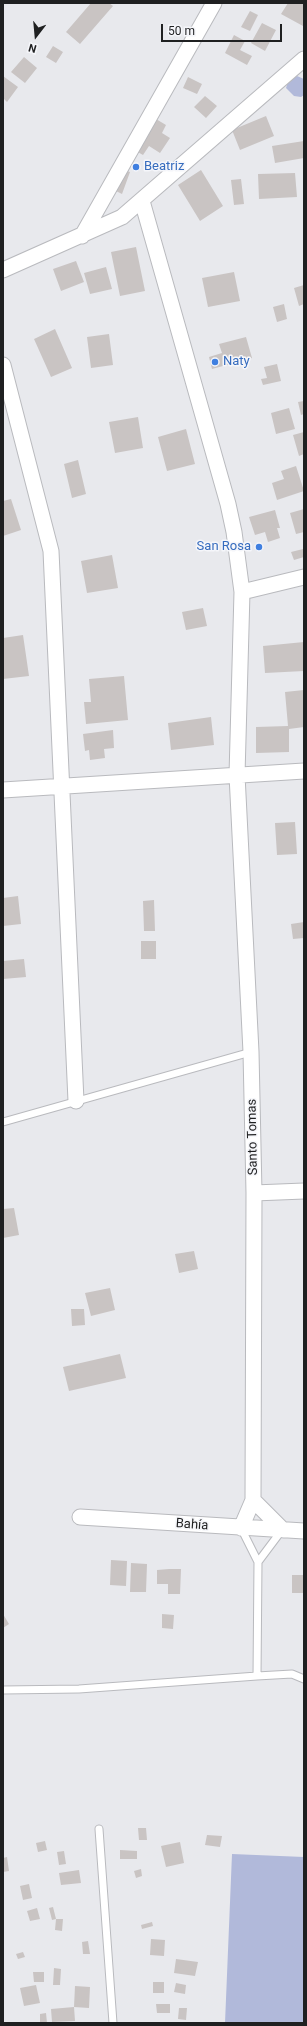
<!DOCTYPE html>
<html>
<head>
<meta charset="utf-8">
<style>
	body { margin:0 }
	#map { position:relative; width:307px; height:2026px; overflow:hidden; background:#e8e9ed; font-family:Roboto,sans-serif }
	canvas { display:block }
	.frame { position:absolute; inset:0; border:4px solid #1f2021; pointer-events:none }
	.north { position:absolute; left:16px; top:16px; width:40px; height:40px; -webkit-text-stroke:3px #f5f6fa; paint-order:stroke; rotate:196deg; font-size:11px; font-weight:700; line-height:16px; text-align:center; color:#1f2021 }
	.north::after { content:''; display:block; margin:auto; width:14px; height:18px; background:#1f2021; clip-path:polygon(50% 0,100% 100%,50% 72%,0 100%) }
	.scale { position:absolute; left:161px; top:24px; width:121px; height:18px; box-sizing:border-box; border:2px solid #1f2021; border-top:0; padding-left:5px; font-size:12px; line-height:14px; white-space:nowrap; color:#1f2021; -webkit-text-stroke:3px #f5f6fa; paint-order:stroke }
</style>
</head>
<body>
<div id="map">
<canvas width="307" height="2026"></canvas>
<div class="frame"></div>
<div class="north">N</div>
<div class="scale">50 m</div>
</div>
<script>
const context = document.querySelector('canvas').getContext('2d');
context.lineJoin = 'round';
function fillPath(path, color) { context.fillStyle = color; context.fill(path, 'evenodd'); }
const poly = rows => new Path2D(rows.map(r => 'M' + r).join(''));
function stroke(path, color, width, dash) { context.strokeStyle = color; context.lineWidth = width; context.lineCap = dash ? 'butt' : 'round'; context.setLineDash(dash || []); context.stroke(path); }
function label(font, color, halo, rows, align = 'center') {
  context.font = font + ' Roboto,sans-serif'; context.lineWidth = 3; context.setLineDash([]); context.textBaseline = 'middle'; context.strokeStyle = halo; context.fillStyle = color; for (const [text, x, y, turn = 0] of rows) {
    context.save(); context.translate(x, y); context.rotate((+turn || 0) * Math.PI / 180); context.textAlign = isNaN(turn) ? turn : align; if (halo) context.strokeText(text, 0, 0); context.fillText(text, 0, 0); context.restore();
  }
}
const green = poly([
	[297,76,304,79,304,95,301,97,294,96,286,88,288,82],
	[232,1854,304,1857,304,2023,225,2023]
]);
const building = poly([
	[91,3,109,3,113,6,80,44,66,32],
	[288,3,304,3,303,26,281,14],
	[250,11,258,15,250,31,241,27],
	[262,23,276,30,265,51,251,43],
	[234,35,245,41,240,50,252,56,247,65,225,53],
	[53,46,63,52,56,63,46,57],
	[24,57,37,68,25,83,11,72],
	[3,76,18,87,7,102,3,98],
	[188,77,202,84,197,94,183,88],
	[205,96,217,106,206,118,194,107],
	[266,116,274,136,240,150,232,130],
	[156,119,166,125,162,133,170,138,160,153,149,146,143,155,136,151],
	[304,141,304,158,275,163,272,146],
	[124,170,130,172,122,194,116,191],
	[201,170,223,206,200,221,178,185],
	[295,173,297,197,259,199,258,174],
	[241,179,244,204,234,205,231,180],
	[136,247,145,291,120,296,111,252],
	[76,261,84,282,61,291,53,269],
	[106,267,112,289,90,294,84,273],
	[234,272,240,301,208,307,202,278],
	[304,285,304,304,299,306,294,288],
	[284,304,287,319,277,322,273,307],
	[55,329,72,368,51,377,34,339],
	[109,334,113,365,91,368,87,337],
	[246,337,252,358,212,369,209,357,222,353,219,344],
	[277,364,281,381,263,385,261,379,267,378,264,367],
	[304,401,304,414,301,415,298,402],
	[289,408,295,429,276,434,271,413],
	[138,417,143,448,115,453,109,422],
	[186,429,195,464,167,471,158,437],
	[304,432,304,454,299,456,293,435],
	[78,460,86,494,72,498,64,464],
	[296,466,304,491,277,500,272,483,284,479,281,471],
	[11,499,21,530,3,536,3,501],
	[304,509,304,532,296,534,290,513],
	[275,510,280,528,277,528,280,538,268,542,265,532,255,535,249,517],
	[303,549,304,557,294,560,291,552],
	[112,555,118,588,87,593,81,561],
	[203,608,207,626,186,630,182,612],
	[23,635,29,676,3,679,3,638],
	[304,642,304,671,265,673,263,646],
	[124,676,128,720,86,724,84,702,91,702,89,679],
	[304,690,304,727,289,729,289,752,256,753,256,727,288,726,285,692],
	[211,717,214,745,171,750,168,723],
	[113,730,114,748,104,749,105,758,90,760,89,750,85,751,83,734],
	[295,822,297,854,277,855,275,823],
	[18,896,21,924,3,926,3,898],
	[154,900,155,931,144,931,143,901],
	[304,922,304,938,293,939,291,924],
	[141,941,156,941,156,959,141,959],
	[24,959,26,977,3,979,3,961],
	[14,1208,19,1235,3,1238,3,1209],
	[194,1251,198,1269,179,1273,175,1254],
	[110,1288,115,1310,91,1316,85,1293],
	[71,1309,84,1309,85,1325,72,1326],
	[120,1354,126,1378,69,1391,63,1367],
	[111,1560,127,1561,126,1586,110,1585],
	[131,1563,147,1564,146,1592,130,1592],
	[169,1569,181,1569,180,1594,168,1594,168,1584,157,1584,157,1570],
	[292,1575,304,1575,304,1593,292,1593],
	[3,1614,9,1624,3,1628],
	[162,1614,174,1615,173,1629,162,1628],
	[138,1828,146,1828,147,1840,139,1840],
	[207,1835,222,1836,220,1847,205,1845],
	[45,1841,47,1850,38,1852,36,1843],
	[180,1842,184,1863,166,1867,161,1846],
	[120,1850,137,1851,137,1859,120,1859],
	[64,1851,66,1864,59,1865,57,1852],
	[7,1857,9,1871,3,1872,3,1858],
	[141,1869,142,1876,136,1878,134,1871],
	[79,1870,81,1883,61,1885,59,1873],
	[29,1884,32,1898,23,1900,20,1886],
	[53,1907,56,1919,52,1920,49,1908],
	[37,1908,40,1919,30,1921,27,1911],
	[56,1919,63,1919,62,1931,55,1930],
	[152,1922,153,1926,142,1929,141,1925],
	[151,1939,165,1940,164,1956,150,1955],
	[88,1941,90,1954,83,1954,82,1942],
	[23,1952,25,1957,18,1959,16,1954],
	[176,1959,198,1962,195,1976,174,1973],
	[54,1968,61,1969,60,1985,53,1985],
	[33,1972,44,1972,44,1982,34,1982],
	[153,1982,164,1982,164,1993,153,1993],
	[176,1983,186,1985,185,1994,174,1992],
	[36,1985,40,2003,24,2006,20,1988],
	[75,1986,90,1987,89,2008,74,2007,75,2021,52,2022,51,2009,74,2007],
	[156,2004,170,2004,170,2013,157,2013],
	[179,2008,187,2008,186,2020,178,2019],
	[46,2013,47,2023,40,2023,40,2014]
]);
const lane = poly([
	[3,1122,251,1052],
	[258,1562,282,1530],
	[257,1676,292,1674,304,1679],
	[3,1690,79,1689,257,1676,258,1562,241,1528],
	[99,1829,113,2023]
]);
const street = poly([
	[142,201,228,504,234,532,242,592,237,775,251,1052,254,1193,253,1500,241,1528],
	[82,236,214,3],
	[3,270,122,217,304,59],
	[3,365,51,551,76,1101],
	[242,592,304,577],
	[3,790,304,771],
	[254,1193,304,1191],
	[253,1500,283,1530],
	[80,1517,304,1531]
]);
const markers = [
	[136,167,4,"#3f7fe0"],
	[215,362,4,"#3f7fe0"],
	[259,547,4,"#3f7fe0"]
];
const shopNames = [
	["Beatriz",144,167],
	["Naty",223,362],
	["San Rosa",251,547,"right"]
];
const streetNames = [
	["Santo Tomas",253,1137,-91],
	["Bahía",192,1525,4]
];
fillPath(green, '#b1b9da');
fillPath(building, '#c9c4c3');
stroke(lane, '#b9babe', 9);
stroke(street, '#b9babe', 17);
stroke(lane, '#fff', 7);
stroke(street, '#fff', 15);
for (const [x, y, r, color] of markers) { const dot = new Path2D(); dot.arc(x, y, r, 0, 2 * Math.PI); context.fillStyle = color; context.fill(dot); stroke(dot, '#f5f6fa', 1.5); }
label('13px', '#366cbe', '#f5f6fa', shopNames, 'left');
label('13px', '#1f2021', '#f5f6fa', streetNames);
</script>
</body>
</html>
